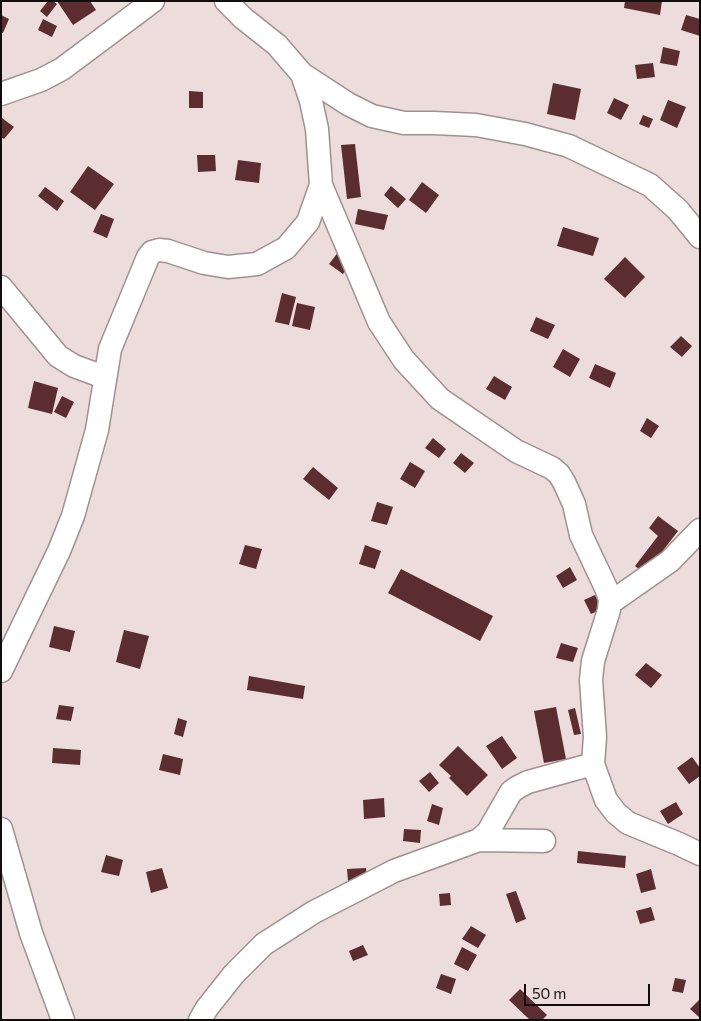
<!DOCTYPE html>
<html>
<head>
<meta charset="utf-8">
<style>
	body { margin:0 }
	#map { position:relative; width:701px; height:1021px; overflow:hidden; background:#ecdcdc; font-family:Commissioner,sans-serif }
	canvas { display:block }
	.frame { position:absolute; inset:0; border:2px solid #120d0d; pointer-events:none }
	.scale { position:absolute; left:524px; top:984px; width:126px; height:22px; box-sizing:border-box; border:2px solid #120d0d; border-top:0; padding-left:6px; font-size:15px; line-height:18px; white-space:nowrap; color:#120d0d; -webkit-text-stroke:4px #ecdcdc; paint-order:stroke }
</style>
</head>
<body>
<div id="map">
<canvas width="701" height="1021"></canvas>
<div class="frame"></div>
<div class="scale">50 m</div>
</div>
<script>
const context = document.querySelector('canvas').getContext('2d');
context.lineJoin = 'round';
function fillPath(path, color) { context.fillStyle = color; context.fill(path, 'evenodd'); }
const poly = rows => new Path2D(rows.map(r => 'M' + r).join(''));
function stroke(path, color, width, dash) { context.strokeStyle = color; context.lineWidth = width; context.lineCap = dash ? 'butt' : 'round'; context.setLineDash(dash || []); context.stroke(path); }
const building = poly([
	[48,1,53,1,57,4,47,17,40,11],
	[57,1,90,1,96,10,73,25],
	[625,1,662,1,660,15,624,8],
	[1,15,9,19,3,33,1,32],
	[686,15,700,19,700,36,681,30],
	[43,19,57,26,52,37,38,30],
	[663,47,680,51,677,66,660,63],
	[653,63,655,77,637,79,635,65],
	[553,83,581,89,575,120,547,114],
	[189,91,203,92,203,108,189,108],
	[614,98,629,105,621,120,607,113],
	[668,100,686,107,677,128,660,120],
	[643,115,653,119,649,128,639,124],
	[2,118,14,127,4,139,1,137],
	[355,144,361,197,347,199,341,145],
	[197,155,215,155,216,171,198,172],
	[238,160,261,163,259,183,235,180],
	[88,166,114,184,95,210,70,192],
	[422,182,439,195,426,213,409,200],
	[391,186,406,199,398,208,384,195],
	[45,187,64,201,57,211,38,196],
	[358,209,388,215,384,230,355,224],
	[101,214,114,219,107,238,93,232],
	[563,227,599,238,593,256,557,246],
	[339,251,352,262,343,274,329,264],
	[625,257,645,277,625,298,604,279],
	[282,293,296,297,289,325,275,322],
	[297,303,315,307,310,330,292,326],
	[536,317,555,325,548,339,530,331],
	[681,336,692,346,682,357,670,347],
	[563,349,580,359,570,377,553,367],
	[595,364,616,373,610,388,589,378],
	[494,376,512,387,505,400,486,389],
	[34,381,58,388,52,414,28,408],
	[62,396,74,402,66,418,54,412],
	[647,418,659,426,651,438,640,431],
	[433,438,446,449,439,458,425,448],
	[461,453,474,463,465,473,453,463],
	[410,462,425,471,415,488,400,479],
	[313,467,338,488,329,500,303,479],
	[377,502,393,507,387,525,371,521],
	[658,516,678,531,645,574,635,566,658,536,649,528],
	[245,545,262,549,256,569,239,564],
	[365,545,381,551,375,569,359,564],
	[570,567,577,580,563,588,556,576],
	[401,569,493,616,480,641,388,593],
	[595,595,602,609,591,614,584,600],
	[54,626,75,631,70,652,49,647],
	[124,630,149,636,140,669,116,662],
	[561,643,578,648,573,662,556,658],
	[646,663,662,675,651,688,635,675],
	[249,676,305,686,303,699,247,690],
	[59,705,74,707,71,721,56,719],
	[556,707,566,759,544,763,534,711],
	[575,708,581,734,574,735,568,710],
	[178,718,187,721,183,737,174,734],
	[502,736,517,758,502,769,486,746],
	[458,746,488,775,467,796,449,778,451,776,439,765],
	[53,748,81,750,80,765,52,763],
	[163,754,183,759,180,775,159,770],
	[692,757,700,768,700,776,689,784,677,768],
	[430,772,439,783,429,792,419,781],
	[384,798,385,817,364,819,363,800],
	[676,802,683,814,668,824,660,811],
	[432,804,443,808,439,825,427,821],
	[404,829,421,830,420,843,403,841],
	[578,851,626,856,625,868,577,863],
	[106,855,123,860,119,876,101,872],
	[162,868,168,888,151,893,146,872],
	[366,868,367,880,348,881,347,869],
	[651,869,656,889,641,893,636,874],
	[516,891,526,919,516,923,506,894],
	[450,893,451,905,440,906,439,894],
	[651,907,655,920,640,924,636,911],
	[471,926,486,935,478,948,462,939],
	[363,945,368,955,353,961,349,951],
	[462,947,477,955,468,971,454,964],
	[441,974,456,979,451,994,436,988],
	[675,978,686,980,683,993,672,991],
	[520,989,547,1015,542,1020,530,1020,509,1000],
	[700,999,700,1018,690,1009]
]);
const minor = poly([
	[226,1,243,18,277,45,302,74,311,101,317,129,321,185,379,322,404,360,440,399,516,451,552,468,559,474,564,482,574,504,581,535,606,588,610,599,609,610,593,661,591,680,595,737,593,764,606,800,616,813,628,823,679,844,700,854],
	[302,74,348,104,372,116,404,123,434,123,476,125,525,134,569,146,650,185,678,210,700,237],
	[1,94,41,80,62,69,153,1],
	[1,287,58,356,74,366,104,377],
	[610,603,670,561,700,530],
	[1,671,59,551,73,516,97,430,110,349,148,257,152,252,159,250,168,251,204,263,228,267,257,264,286,248,308,222,321,185],
	[1,829,31,933,63,1020],
	[479,840,544,841],
	[200,1020,207,1008,234,974,264,944,314,912,394,871,479,840,488,832,511,792,518,787,528,782,593,764]
]);
fillPath(building, '#5b2d31');
stroke(minor, '#a09191', 25);
stroke(minor, '#fff', 22);
</script>
</body>
</html>
